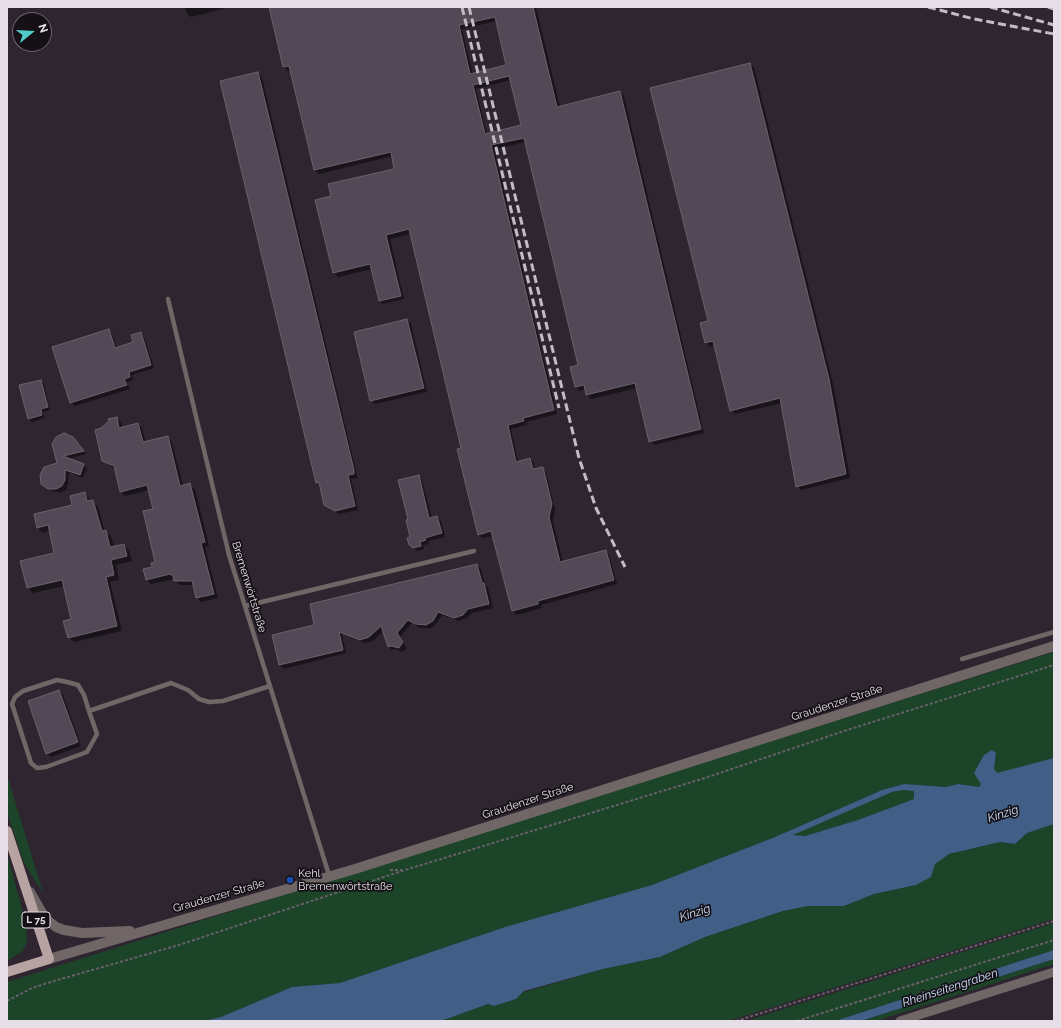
<!DOCTYPE html>
<html>
<head>
<meta charset="utf-8">
<style>
	body { margin:0 }
	#map { position:relative; width:1061px; height:1028px; overflow:hidden; background:#2f2531; font-family:Raleway,sans-serif }
	canvas { display:block }
	.frame { position:absolute; inset:0; border:8px solid #e6dfe7; pointer-events:none }
	.north { position:absolute; left:12px; top:12px; width:40px; height:40px; box-sizing:border-box; background:#141015; border:1px solid #686369; border-radius:50%; rotate:72deg; font-size:11px; font-weight:700; line-height:16px; text-align:center; color:#e6dfe7 }
	.north::after { content:''; display:block; margin:auto; width:14px; height:18px; background:#53cdca; clip-path:polygon(50% 0,100% 100%,50% 72%,0 100%) }
</style>
</head>
<body>
<div id="map">
<canvas width="1061" height="1028"></canvas>
<div class="frame"></div>
<div class="north">N</div>
</div>
<script>
const context = document.querySelector('canvas').getContext('2d');
context.lineJoin = 'round';
function fillPath(path, color) { context.fillStyle = color; context.fill(path, 'evenodd'); }
const poly = rows => new Path2D(rows.map(r => 'M' + r).join(''));
function stroke(path, color, width, dash) { context.strokeStyle = color; context.lineWidth = width; context.lineCap = dash ? 'butt' : 'round'; context.setLineDash(dash || []); context.stroke(path); }
function label(font, color, halo, rows, align = 'center') {
  context.font = font + ' Raleway,sans-serif'; context.lineWidth = 3.5; context.setLineDash([]); context.textBaseline = 'middle'; context.strokeStyle = halo; context.fillStyle = color; for (const [text, x, y, turn = 0] of rows) {
    context.save(); context.translate(x, y); context.rotate((+turn || 0) * Math.PI / 180); context.textAlign = isNaN(turn) ? turn : align; if (halo) context.strokeText(text, 0, 0); context.fillText(text, 0, 0); context.restore();
  }
}
const green = poly([
	[1054,652,1054,758,997,774,994,769,996,753,979,787,958,784,946,787,904,784,882,790,775,837,652,885,505,927,340,983,292,987,221,1017,203,1021,7,1021,7,982],
	[7,775,43,893,24,863,7,812],
	[903,790,914,791,914,799,858,820,805,836,792,835,892,792],
	[1054,824,1054,919,728,1021,441,1021,488,1004,494,1006,515,999,524,992,603,969,660,957,705,937,783,911,808,906,844,906,874,894,916,885,934,864,949,854,1000,842,1015,844,1027,833],
	[7,853,26,924,27,941,23,951,7,961],
	[1054,923,1054,950,835,1021,746,1021],
	[1054,959,1054,964,876,1021,861,1021]
]);
const water = poly([
	[992,750,996,753,994,769,997,773,1054,758,1054,824,1027,833,1015,844,1000,842,949,854,935,864,931,877,916,885,874,894,844,906,808,906,783,911,705,937,660,957,603,969,524,991,516,999,494,1006,488,1004,441,1021,203,1021,221,1017,292,987,340,983,505,927,652,885,775,837,882,790,904,784,946,787,958,784,979,787,981,784,974,773,984,755],
	[903,790,914,791,914,799,858,820,805,836,793,835,892,792],
	[1054,950,1054,959,861,1021,835,1021]
]);
const shadow = poly([
	[185,7,230,7,191,17,187,13],
	[270,7,536,7,560,107,620,92,624,96,704,433,654,445,650,441,637,388,591,399,587,395,586,389,580,391,576,387,571,368,580,366,526,142,494,149,557,414,526,422,527,425,511,429,518,462,530,459,534,463,535,470,542,468,546,472,555,509,553,522,563,562,606,551,609,555,617,584,541,605,542,608,517,615,513,611,493,536,482,538,478,534,462,449,411,234,390,239,404,299,383,304,380,300,372,269,338,277,334,273,333,196,396,169,393,156,319,174,315,170,291,70,288,71,284,67],
	[497,21,508,66,473,74,462,29],
	[511,80,522,126,487,134,476,89],
	[750,64,754,68,833,384,850,478,801,490,797,486,782,403,735,414,731,410,715,345,710,347,706,343,701,323,709,321],
	[258,73,262,77,357,475,358,478,351,479,358,510,339,514,325,504,321,487,317,482],
	[407,320,411,324,427,392,375,404,371,400],
	[109,330,112,334,117,348,134,343,141,333,144,337,154,368,132,375,133,380,127,382,130,389,75,406,71,403],
	[41,381,44,384,50,410,43,412,45,418,32,422,29,419],
	[116,418,121,422,122,428,138,424,142,428,146,443,167,437,172,442,183,486,190,485,195,489,209,546,205,547,218,598,201,602,197,597,194,585,179,585,174,579,151,584,147,580,156,563,154,510,149,490,125,496,121,491,115,469,103,461,102,429],
	[76,442,86,454,68,459,83,465,87,469,83,478,69,473,68,484,66,490,60,493,49,490,41,479,42,471,48,466,58,464,53,444],
	[418,476,422,480,432,518,437,517,441,521,445,537,428,541,429,544,423,545,424,549,417,551,409,545,411,538,409,520],
	[85,493,91,502,98,506,105,532,111,536,114,547,124,545,129,550,132,561,116,565,119,580,110,582,122,631,74,642,68,637,72,620,64,586,33,593,28,588,56,553,50,531,43,533,38,528,73,506],
	[477,565,481,569,485,585,488,588,493,608,472,613,467,618,459,621,442,615,436,624,431,628,420,628,412,623,400,637,406,647,406,649,402,652,396,649,392,650,389,647,384,631,373,641,365,643,342,634,346,653,284,669,280,665,273,636,315,626],
	[59,691,63,695,81,746,51,757,47,753]
]);
const building = poly([
	[269,7,533,7,557,107,620,91,701,429,649,442,635,383,586,395,584,385,575,387,570,367,578,365,524,138,491,145,554,410,523,418,524,421,508,425,516,462,530,458,533,469,543,467,552,504,549,517,560,562,606,550,614,580,538,601,538,604,512,611,491,531,478,535,457,449,461,448,409,229,386,235,401,296,379,301,370,264,333,273,315,200,331,196,328,184,394,169,391,152,314,170,289,66,283,67,269,7],
	[495,17,506,65,470,74,459,25,495,17],
	[509,76,521,125,485,134,473,85,509,76],
	[750,63,829,379,846,474,796,487,780,398,730,411,713,341,705,343,700,323,708,321,650,88,750,63],
	[258,72,354,470,354,474,348,475,355,506,335,511,324,505,319,482,316,483,220,81,258,72],
	[407,319,424,388,370,401,354,332,407,319],
	[109,329,115,348,133,342,131,335,141,332,151,365,129,372,130,377,124,379,127,385,70,403,52,347,109,329],
	[41,380,48,407,41,409,42,415,28,419,19,385,41,380],
	[117,417,119,428,138,423,143,442,168,436,180,486,190,483,205,542,201,543,214,594,196,598,192,581,174,581,173,576,170,574,146,580,143,569,152,567,151,563,155,562,143,511,153,509,147,485,120,492,114,466,102,461,95,430,101,428,109,421,108,419,117,417],
	[64,433,73,437,84,451,63,456,84,464,80,475,65,470,65,480,62,486,56,489,48,489,41,484,40,475,44,467,57,463,52,444,56,437,64,433],
	[419,475,429,518,437,516,442,533,425,538,426,540,420,542,421,546,413,548,409,545,407,538,410,537,406,520,408,519,398,480,419,475],
	[85,492,87,501,93,500,102,531,106,530,110,547,124,544,127,556,111,560,114,575,106,577,117,626,68,638,63,621,71,619,62,580,27,588,20,561,54,553,48,525,37,528,34,514,72,505,70,496,85,492],
	[477,564,482,583,484,583,489,604,468,609,463,615,454,618,438,612,433,621,426,625,415,624,408,620,397,633,403,642,399,648,391,646,388,647,381,626,369,637,360,640,339,632,343,650,279,665,272,635,314,625,310,604,477,564],
	[59,690,78,742,46,754,28,701,59,690]
]);
const path = poly([
	[390,870,402,870],
	[7,1001,32,988,54,981,179,945,405,870,705,778,841,732,1054,665],
	[736,1021,1054,921],
	[797,1021,1054,940]
]);
const service = poly([
	[168,299,229,555,329,875],
	[245,606,474,551],
	[962,659,1054,632],
	[89,711,84,695,78,685,67,682,57,680,23,691,15,697,12,704,31,763,37,768,46,767,87,752,97,734,89,711,171,683,188,690,199,699,209,702,223,701,270,686]
]);
const minor = poly([
	[900,1021,1054,972]
]);
const tertiary = poly([
	[30,892,45,918,56,927,64,930,82,933,130,931],
	[49,959,355,869,1054,646]
]);
const primary = poly([
	[7,831,49,959,7,972]
]);
const rail = poly([
	[462,7,559,408],
	[469,7,579,458,596,508,625,567],
	[928,7,974,19,1054,34],
	[990,7,1054,25],
	[1048,7,1054,9]
]);
const markers = [
	[290,880,4,"#1a4fb4"]
];
const shields = [
	[36,920,28]
];
const shieldNames = [
	["L 75",36,920]
];
const streetNames = [
	["Bremenwörtstraße",249,587,73],
	["Graudenzer Straße",837,703,-18],
	["Graudenzer Straße",528,801,-18],
	["Graudenzer Straße",219,896,-16]
];
const poiNames = [
	["Kehl",298,874],
	["Bremenwörtstraße",298,887]
];
const waterNames = [
	["Kinzig",1003,814,-18],
	["Kinzig",695,913,-18],
	["Rheinseitengraben",950,988,-18]
];
fillPath(green, '#1b4428');
fillPath(water, '#405e86');
fillPath(shadow, '#0007');
fillPath(building, '#534856');
stroke(building, '#6c606f', 1);
stroke(path, '#69606b', 2, [3, 2]);
stroke(service, '#706666', 4.5);
stroke(minor, '#706666', 9);
stroke(tertiary, '#706666', 10);
stroke(primary, '#b7a3a2', 10);
stroke(rail, '#c3bcc5', 3, [8, 4]);
for (const [x, y, r, color] of markers) { const dot = new Path2D(); dot.arc(x, y, r, 0, 2 * Math.PI); context.fillStyle = color; context.fill(dot); stroke(dot, '#141015', 1.5); }
for (const [x, y, w] of shields) { const box = new Path2D(); box.roundRect(x - w / 2, y - 8, w, 16, 3); context.fillStyle = '#141015'; context.fill(box); stroke(box, '#e6dfe7', 1); }
label('bold 10px', '#e6dfe7', null, shieldNames);
label('11px', '#e6dfe7', '#141015', streetNames);
label('11px', '#e6dfe7', '#141015', poiNames, 'left');
label('italic 12px', '#cde0fa', '#141015', waterNames);
</script>
</body>
</html>
